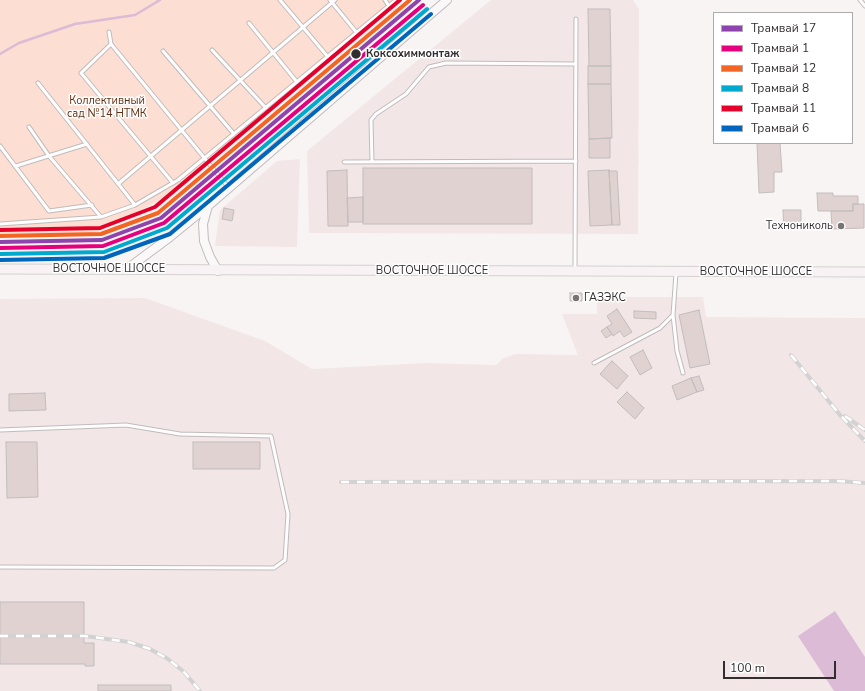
<!DOCTYPE html>
<html>
<head>
<meta charset="utf-8">
<style>
	body { margin:0 }
	#map { position:relative; width:865px; height:691px; overflow:hidden; background:#f9f4f4; font-family:"Nunito Sans",sans-serif }
	canvas { display:block }
	.legend { position:absolute; left:713px; top:12px; width:140px; height:132px; box-sizing:border-box; background:#fff; border:1px solid #adabac; margin:0; padding:5px 7px; list-style:none; font-size:12px; color:#322e2f }
	.legend li { display:flex; align-items:center; gap:8px; height:20px }
	.legend b { width:20px; border:1px solid #adabac }
	.scale { position:absolute; left:723px; top:661px; width:113px; height:18px; box-sizing:border-box; border:2px solid #322e2f; border-top:0; padding-left:5px; font-size:12px; line-height:14px; white-space:nowrap; color:#322e2f; -webkit-text-stroke:3px #fff; paint-order:stroke }
</style>
</head>
<body>
<div id="map">
<canvas width="865" height="691"></canvas>
<ul class="legend">
<li><b style="height:5px;background:#8e44ad"></b>Трамвай 17</li>
<li><b style="height:5px;background:#e5007d"></b>Трамвай 1</li>
<li><b style="height:5px;background:#f26522"></b>Трамвай 12</li>
<li><b style="height:5px;background:#00a9ce"></b>Трамвай 8</li>
<li><b style="height:5px;background:#e4002b"></b>Трамвай 11</li>
<li><b style="height:5px;background:#0065bd"></b>Трамвай 6</li>
</ul>
<div class="scale">100 m</div>
</div>
<script>
const context = document.querySelector('canvas').getContext('2d');
context.lineJoin = 'round';
function fillPath(path, color) { context.fillStyle = color; context.fill(path, 'evenodd'); }
const poly = rows => new Path2D(rows.map(r => 'M' + r).join(''));
function stroke(path, color, width, dash) { context.strokeStyle = color; context.lineWidth = width; context.lineCap = dash ? 'butt' : 'round'; context.setLineDash(dash || []); context.stroke(path); }
function label(font, color, halo, rows, align = 'center') {
  context.font = font + ' "Nunito Sans",sans-serif'; context.lineWidth = 3; context.setLineDash([]); context.textBaseline = 'middle'; context.strokeStyle = halo; context.fillStyle = color; for (const [text, x, y, turn = 0] of rows) {
    context.save(); context.translate(x, y); context.rotate((+turn || 0) * Math.PI / 180); context.textAlign = isNaN(turn) ? turn : align; if (halo) context.strokeText(text, 0, 0); context.fillText(text, 0, 0); context.restore();
  }
}
const built = poly([
	[491,0,633,0,639,9,638,234,309,233,307,151],
	[300,159,297,247,215,246,220,210,277,161],
	[597,297,703,297,706,317,865,318,865,691,0,691,0,299,145,298,265,341,312,369,426,363,496,365,502,359,515,354,578,355,562,314,597,314]
]);
const green = poly([
	[0,0,398,0,174,193,90,236,0,236]
]);
const water = poly([
	[835,611,865,657,865,691,834,691,798,636]
]);
const stream = poly([
	[0,54,19,43,75,24,135,15,160,0]
]);
const building = poly([
	[588,9,610,9,611,66,589,66,588,9],
	[588,66,611,66,611,84,588,84,588,66],
	[588,84,611,84,612,138,589,139,588,84],
	[610,138,610,158,589,158,589,139,610,138],
	[757,143,780,143,782,172,774,172,774,192,759,193,757,143],
	[363,168,532,168,532,224,363,224,363,168],
	[347,170,348,226,328,226,327,171,347,170],
	[609,170,612,225,590,226,588,171,609,170],
	[609,171,617,171,620,225,612,225,609,171],
	[817,193,833,193,833,196,858,196,858,204,853,204,853,211,818,211,817,193],
	[363,197,363,222,348,222,347,198,363,197],
	[853,204,864,204,864,228,832,229,831,211,853,211,853,204],
	[224,208,234,210,232,221,222,219,224,208],
	[783,210,801,210,801,229,784,229,783,210],
	[570,293,582,293,582,301,570,301,570,293],
	[617,309,632,332,624,337,620,331,613,336,607,327,612,324,607,316,617,309],
	[699,310,710,364,690,368,679,315,699,310],
	[634,311,656,312,656,319,634,318,634,311],
	[607,327,612,334,606,338,601,331,607,327],
	[643,350,652,368,640,375,630,357,643,350],
	[612,361,628,376,617,389,600,374,612,361],
	[699,376,704,390,697,392,691,378,699,376],
	[691,378,697,392,677,400,672,386,691,378],
	[627,392,644,408,635,419,617,402,627,392],
	[45,393,46,410,9,411,9,394,45,393],
	[6,442,37,442,38,497,7,498,6,442],
	[193,442,260,442,260,469,193,469,193,442],
	[0,602,84,602,84,643,94,643,94,666,85,666,85,664,0,664,0,602],
	[98,685,171,685,171,691,98,691,98,685]
]);
const lane = poly([
	[280,0,328,57],
	[330,0,357,33],
	[385,0,389,6],
	[860,0,865,6],
	[249,23,297,82],
	[109,32,111,44,81,73,173,183],
	[111,44,229,188],
	[212,50,266,108],
	[163,51,234,134],
	[38,83,135,205],
	[29,127,49,156,101,217],
	[0,146,49,211,92,205],
	[344,162,576,161],
	[372,162,371,120,376,114,406,94,429,67,446,63,576,64],
	[16,166,87,144],
	[118,184,335,0],
	[0,224,101,217,135,205,178,180,396,0],
	[575,269,576,19],
	[676,273,673,315,677,351,683,373],
	[594,363,660,328,673,315],
	[0,567,274,568,285,560,288,514,271,436,180,434,126,425,0,430]
]);
const secondary = poly([
	[208,206,203,224,204,241,210,257,218,271],
	[127,269,170,237,208,206,447,0]
]);
const primary = poly([
	[0,269,865,272]
]);
const rail = poly([
	[791,355,840,415,865,441],
	[845,416,865,430],
	[341,482,838,481,865,483],
	[0,636,85,636,129,642,150,649,168,659,184,672,200,691]
]);
const tram1 = poly([
	[0,242,102,240,161,218,419,0]
]);
const tram2 = poly([
	[0,248,103,246,164,223,423,5]
]);
const tram3 = poly([
	[0,236,101,234,158,213,410,0]
]);
const tram4 = poly([
	[0,254,104,252,167,228,427,9]
]);
const tram5 = poly([
	[0,230,100,228,155,207,400,0]
]);
const tram6 = poly([
	[0,260,104,258,170,234,431,14]
]);
const markers = [
	[356,54,5.5,"#322e2f"],
	[841,226,4,"#787374"],
	[576,298,4,"#787374"]
];
const stopNames = [
	["Коксохиммонтаж",366,54]
];
const parkNames = [
	["Коллективный",107,101],
	["сад №14 НТМК",107,114]
];
const poiNames = [
	["Технониколь",833,226],
	["ГАЗЭКС",584,298,"left"]
];
const streetNames = [
	["ВОСТОЧНОЕ ШОССЕ",109,269],
	["ВОСТОЧНОЕ ШОССЕ",432,271],
	["ВОСТОЧНОЕ ШОССЕ",756,272]
];
fillPath(built, '#f3e6e7');
fillPath(green, '#fcdfd2');
fillPath(water, '#dbbbd5');
stroke(stream, '#dbbbd5', 2.5);
fillPath(building, '#e0d2d0');
stroke(building, '#c1bebd', 1);
stroke(lane, '#c0bcbc', 5);
stroke(secondary, '#c0bcbc', 10);
stroke(primary, '#d4d1d1', 11);
stroke(lane, '#fefdfd', 3);
stroke(secondary, '#fbf8f9', 8);
stroke(primary, '#f8f2f5', 9);
stroke(rail, '#d3d2d2', 4);
stroke(rail, '#fff', 2.5, [8]);
stroke(tram1, '#8e44ad', 4);
stroke(tram2, '#e5007d', 4);
stroke(tram3, '#f26522', 4);
stroke(tram4, '#00a9ce', 4);
stroke(tram5, '#e4002b', 4);
stroke(tram6, '#0065bd', 4);
for (const [x, y, r, color] of markers) { const dot = new Path2D(); dot.arc(x, y, r, 0, 2 * Math.PI); context.fillStyle = color; context.fill(dot); stroke(dot, '#fff', 1.5); }
label('bold 11px', '#322e2f', '#fff', stopNames, 'left');
label('11px', '#5f2e11', '#fff', parkNames);
label('11px', '#322e2f', '#fff', poiNames, 'right');
label('11px', '#322e2f', '#fff', streetNames);
</script>
</body>
</html>
